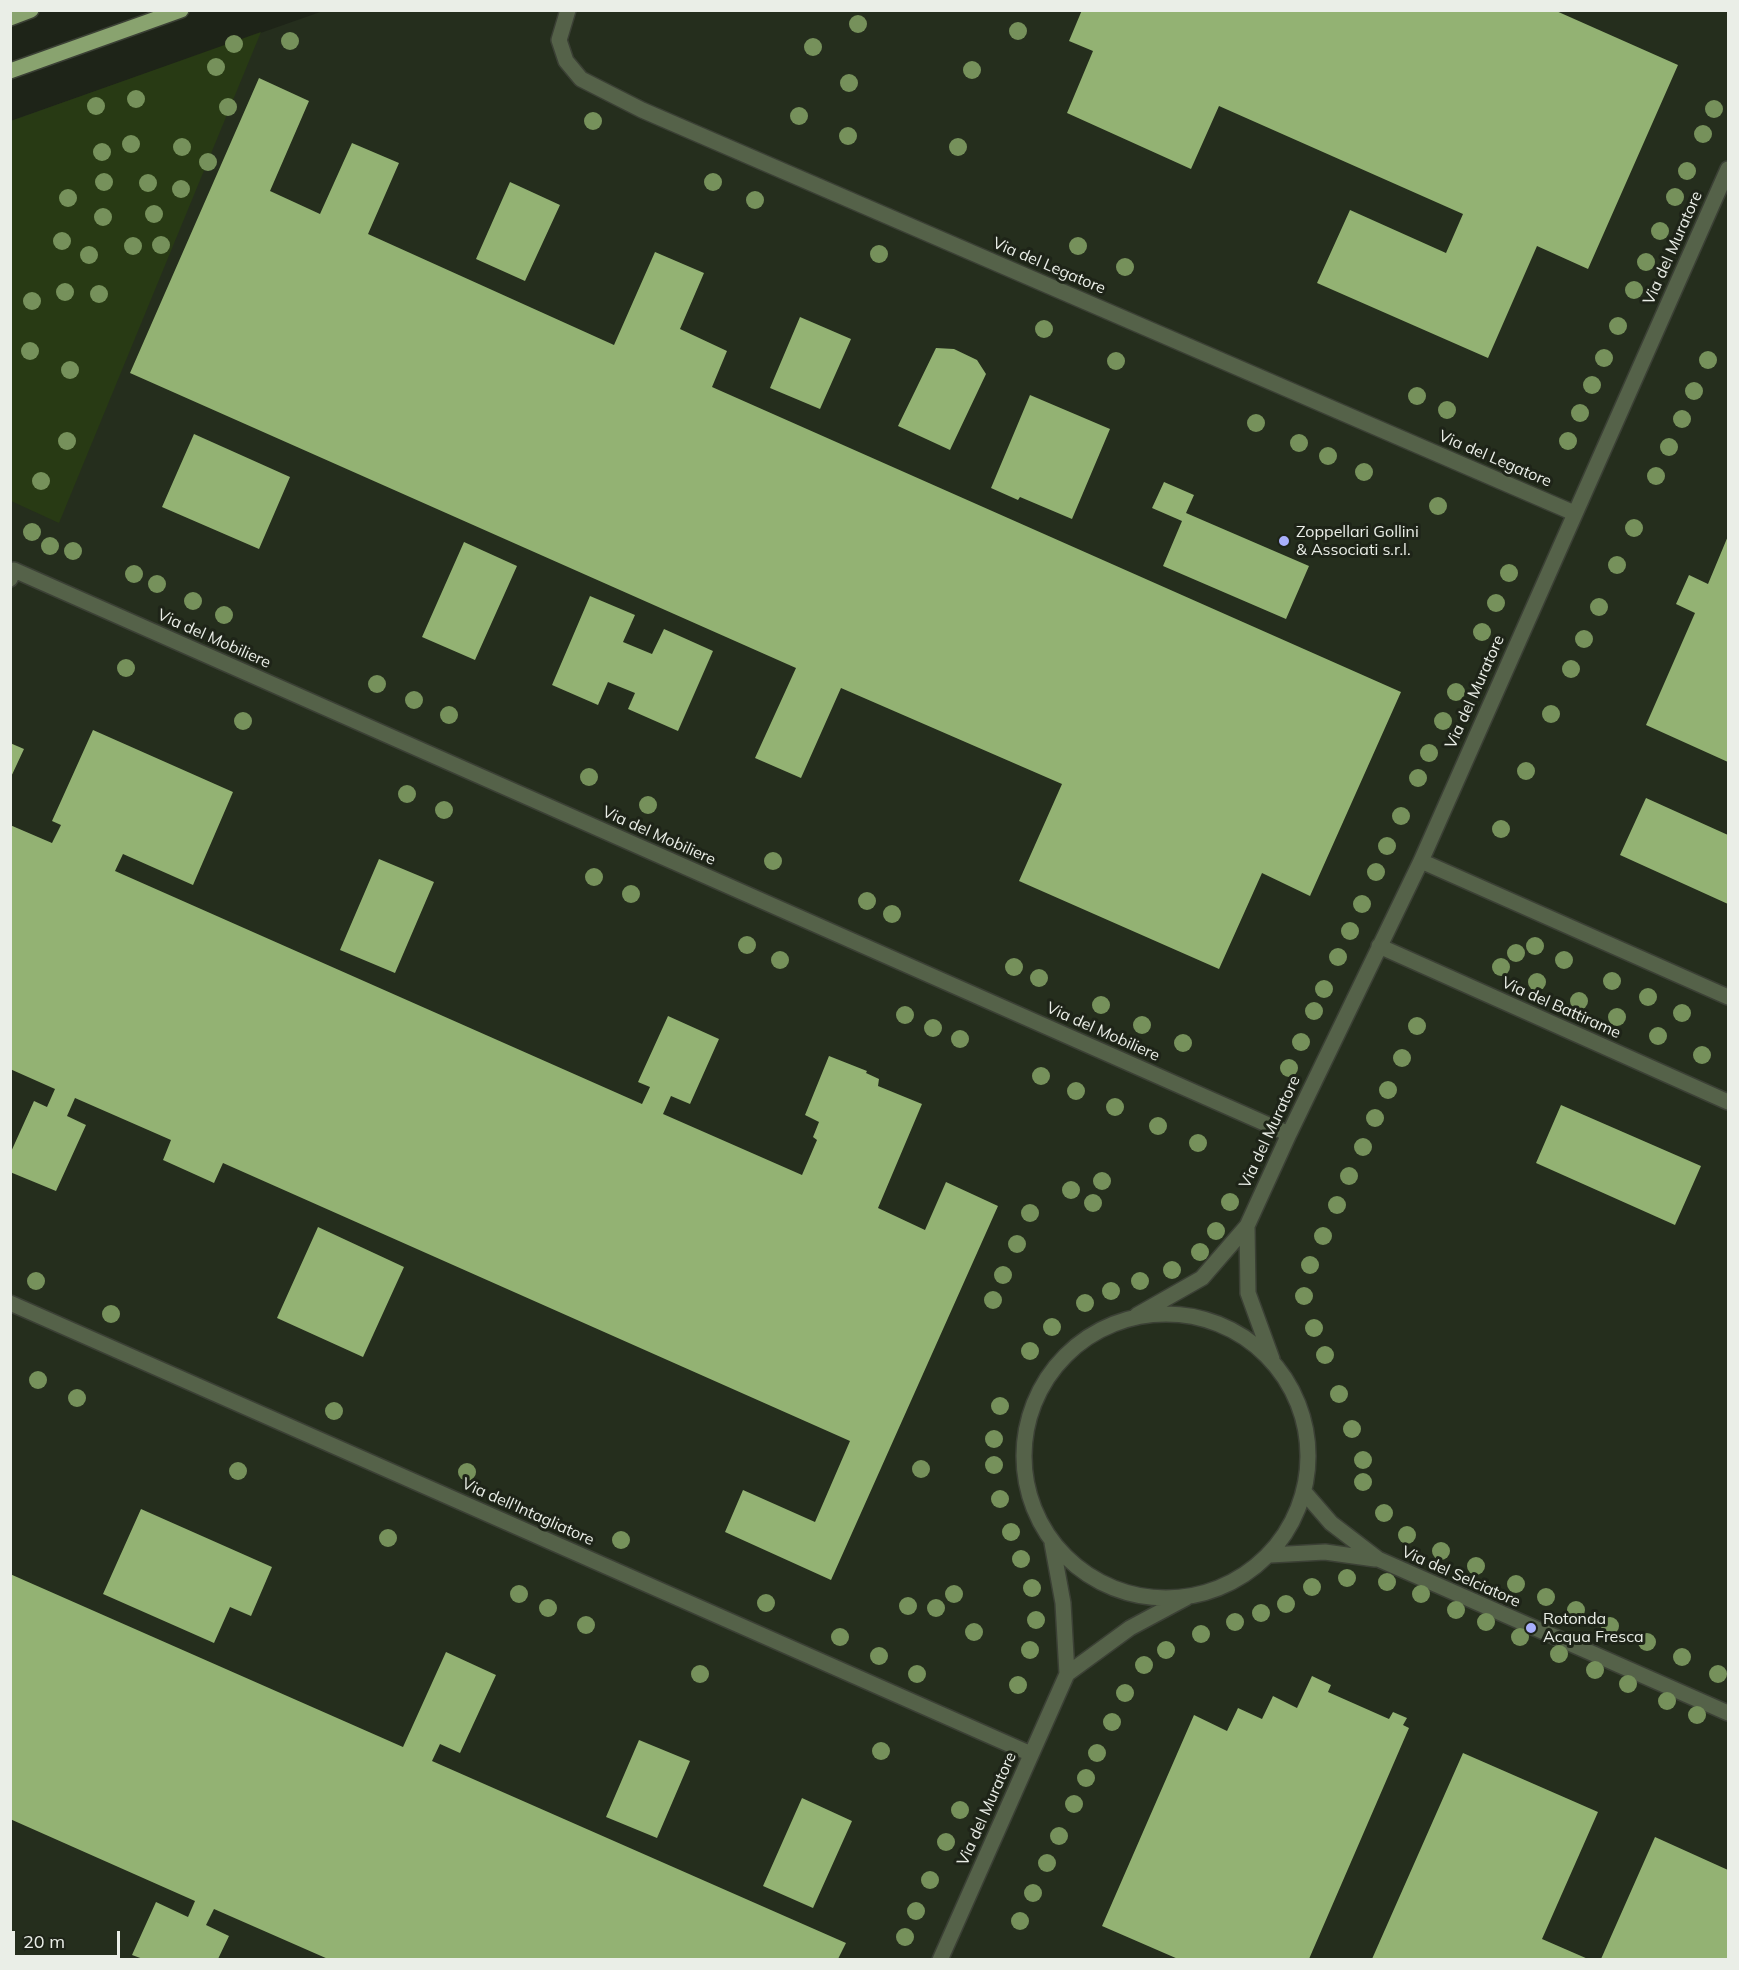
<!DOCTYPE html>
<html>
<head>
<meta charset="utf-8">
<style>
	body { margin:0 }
	#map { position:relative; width:1739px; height:1970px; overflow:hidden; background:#1e2418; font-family:Mulish,sans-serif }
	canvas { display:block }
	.frame { position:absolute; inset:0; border:12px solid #eaeee7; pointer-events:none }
	.scale { position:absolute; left:12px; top:1931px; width:108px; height:27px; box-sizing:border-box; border:3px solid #eaeee7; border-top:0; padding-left:8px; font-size:18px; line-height:21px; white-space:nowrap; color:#eaeee7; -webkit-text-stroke:4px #1e2418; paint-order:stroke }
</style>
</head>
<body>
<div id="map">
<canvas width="1739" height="1970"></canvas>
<div class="frame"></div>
<div class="scale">20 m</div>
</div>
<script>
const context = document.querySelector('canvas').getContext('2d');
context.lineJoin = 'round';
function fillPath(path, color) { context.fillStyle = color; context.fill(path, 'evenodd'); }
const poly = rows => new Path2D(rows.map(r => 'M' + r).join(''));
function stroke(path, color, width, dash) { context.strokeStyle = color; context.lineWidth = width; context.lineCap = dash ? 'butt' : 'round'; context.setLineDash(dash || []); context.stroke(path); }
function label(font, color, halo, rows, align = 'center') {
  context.font = font + ' Mulish,sans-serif'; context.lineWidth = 6; context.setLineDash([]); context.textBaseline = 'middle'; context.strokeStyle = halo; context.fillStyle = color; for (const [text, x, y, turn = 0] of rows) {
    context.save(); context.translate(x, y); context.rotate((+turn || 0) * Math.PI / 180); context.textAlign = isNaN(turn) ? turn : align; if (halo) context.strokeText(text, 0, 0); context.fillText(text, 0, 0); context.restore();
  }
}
const built = poly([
	[323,11,1728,11,1728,1959,11,1959,10,121]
]);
const green = poly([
	[261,32,59,523,11,501,11,121]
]);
const building = poly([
	[1082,10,1554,10,1678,65,1588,269,1537,246,1488,358,1317,283,1350,210,1446,253,1463,214,1219,106,1191,169,1067,113,1093,51,1069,41],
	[259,78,309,101,270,191,320,214,352,143,399,163,368,234,614,345,655,252,704,273,680,329,727,351,712,387,1401,692,1310,896,1262,873,1219,969,1019,881,1062,784,841,688,801,778,755,758,796,668,130,373],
	[510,182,560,205,525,281,476,259],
	[800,317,851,339,820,409,770,388],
	[936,348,954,349,977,360,986,374,950,450,898,426],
	[1030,395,1110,429,1072,519,1020,497,1018,500,991,488],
	[194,434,290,477,259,549,162,507],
	[1164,482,1194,495,1186,513,1309,566,1286,619,1163,566,1182,521,1152,508],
	[1728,536,1728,762,1646,725,1695,613,1676,604,1689,575,1708,584],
	[464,542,517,566,475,660,422,637],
	[590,596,635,615,623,642,652,654,664,629,713,651,678,731,628,709,635,693,608,682,598,705,552,685],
	[93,730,233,792,193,885,123,854,115,871,642,1104,650,1087,638,1082,668,1016,719,1039,690,1104,671,1096,663,1114,802,1175,817,1140,813,1137,819,1122,805,1115,829,1056,867,1071,866,1073,879,1079,878,1086,922,1104,878,1208,925,1230,946,1182,998,1206,831,1580,725,1532,743,1490,815,1522,850,1441,223,1163,214,1183,163,1160,171,1140,75,1098,67,1116,86,1125,56,1191,10,1172,10,1154,34,1101,47,1107,55,1089,10,1069,10,825,52,843,61,825,52,821],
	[10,743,24,749,10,779],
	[1646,798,1728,835,1728,904,1620,855],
	[379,859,434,882,395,973,340,950],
	[1561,1105,1701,1166,1675,1225,1536,1163],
	[318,1227,404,1267,363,1357,277,1318],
	[141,1509,272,1567,251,1616,230,1607,214,1643,103,1594],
	[10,1574,403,1747,446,1652,496,1675,460,1753,440,1744,432,1761,846,1943,838,1959,328,1959,214,1909,206,1925,229,1936,218,1959,143,1959,132,1955,156,1902,188,1917,195,1901,10,1819],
	[1312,1676,1331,1685,1328,1692,1389,1719,1393,1712,1407,1718,1403,1725,1409,1728,1309,1959,1178,1959,1102,1926,1194,1715,1227,1731,1238,1708,1262,1719,1273,1696,1297,1708],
	[639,1740,690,1761,657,1838,606,1817],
	[1463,1753,1598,1812,1542,1939,1588,1959,1372,1959],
	[802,1798,852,1821,813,1908,763,1886],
	[1655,1837,1728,1870,1728,1959,1601,1959]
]);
const street = poly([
	[568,10,559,40,566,61,581,79,642,110,1574,513],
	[10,579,14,570,1289,1134],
	[1421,861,1728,997],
	[1379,946,1728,1102],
	[1247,1226,1248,1293,1272,1359],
	[10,1303,1031,1754],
	'1024 1456a142 142 0 1 1 284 0a142 142 0 1 1-284 0Z',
	[1137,1315,1202,1278,1247,1226,1289,1134,1421,861,1728,169],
	[1305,1493,1331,1523,1378,1559,1728,1713],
	[1270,1555,1325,1552,1375,1559],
	[1067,1674,1130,1628,1186,1598],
	[940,1960,1067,1674,1063,1603,1052,1543]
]);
const primary = poly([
	[10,18,31,10],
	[10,71,181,10]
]);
const trees = [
	[858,24],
	[1018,31],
	[290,41],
	[234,44],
	[813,47],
	[216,67],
	[972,70],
	[849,83],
	[136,99],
	[96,106],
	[228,107],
	[1714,109],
	[799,116],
	[593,121],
	[1703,134],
	[848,136],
	[131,144],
	[182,147],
	[958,147],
	[102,152],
	[208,162],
	[1687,171],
	[104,182],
	[713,182],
	[148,183],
	[181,189],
	[1675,197],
	[68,198],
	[755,200],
	[154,214],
	[103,217],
	[1660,231],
	[62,241],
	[161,245],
	[133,246],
	[1078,246],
	[879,254],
	[89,255],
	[1646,262],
	[1125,267],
	[1634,290],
	[65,292],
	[99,294],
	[32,301],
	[1618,326],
	[1044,329],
	[30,351],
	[1604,358],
	[1708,360],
	[1116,361],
	[70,370],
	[1592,385],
	[1694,391],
	[1417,396],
	[1447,410],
	[1580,413],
	[1682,419],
	[1256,423],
	[67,441],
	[1568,441],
	[1299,443],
	[1669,447],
	[1328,456],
	[1364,472],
	[1656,476],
	[41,481],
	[1438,506],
	[1634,528],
	[32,532],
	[50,546],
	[73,551],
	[1617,565],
	[1509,573],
	[134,574],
	[157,584],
	[193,601],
	[1496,603],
	[1599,607],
	[224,615],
	[1482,632],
	[1584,639],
	[126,668],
	[1571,669],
	[377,684],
	[1456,692],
	[414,700],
	[1551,714],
	[449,715],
	[243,721],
	[1443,721],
	[1429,753],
	[1526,771],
	[589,777],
	[1418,778],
	[407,794],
	[648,805],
	[444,810],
	[1401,816],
	[1501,829],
	[1387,846],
	[773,861],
	[1376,872],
	[594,877],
	[631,894],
	[867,901],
	[1362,904],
	[892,914],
	[1350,931],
	[747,945],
	[1535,946],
	[1516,953],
	[1338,957],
	[780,960],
	[1564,960],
	[1014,967],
	[1501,967],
	[1039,978],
	[1612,981],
	[1537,982],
	[1324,989],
	[1648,997],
	[1579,1001],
	[1101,1005],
	[1314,1011],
	[1682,1013],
	[905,1015],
	[1617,1017],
	[1142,1025],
	[1417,1026],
	[933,1028],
	[1658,1036],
	[960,1039],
	[1301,1042],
	[1183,1043],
	[1702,1055],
	[1402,1058],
	[1289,1068],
	[1041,1076],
	[1388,1090],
	[1076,1091],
	[1115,1107],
	[1375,1118],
	[1158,1126],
	[1198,1143],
	[1363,1147],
	[1349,1176],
	[1102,1181],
	[1071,1190],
	[1230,1202],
	[1093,1203],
	[1337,1205],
	[1030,1213],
	[1216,1231],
	[1323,1236],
	[1017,1244],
	[1200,1252],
	[1310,1265],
	[1172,1270],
	[1003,1275],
	[36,1281],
	[1140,1281],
	[1111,1291],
	[1304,1296],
	[993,1300],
	[1085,1303],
	[111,1314],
	[1052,1327],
	[1314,1328],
	[1030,1351],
	[1325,1355],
	[38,1380],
	[1339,1394],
	[77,1398],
	[1000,1406],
	[334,1411],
	[1352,1429],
	[994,1439],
	[1363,1460],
	[994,1465],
	[921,1469],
	[238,1471],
	[467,1472],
	[1363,1482],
	[1000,1499],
	[1384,1513],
	[1011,1532],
	[1407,1535],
	[388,1538],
	[621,1540],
	[1441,1551],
	[1021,1559],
	[1476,1566],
	[1347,1578],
	[1387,1582],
	[1516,1584],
	[1312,1587],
	[1032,1588],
	[519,1594],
	[954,1594],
	[1421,1594],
	[1546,1597],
	[766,1603],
	[1286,1604],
	[908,1606],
	[548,1608],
	[936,1608],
	[1456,1610],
	[1576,1610],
	[1261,1613],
	[1036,1620],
	[1235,1622],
	[1486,1622],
	[586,1625],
	[1610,1626],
	[974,1632],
	[1201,1634],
	[840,1637],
	[1520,1637],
	[1647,1642],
	[1030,1650],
	[1166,1650],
	[1559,1654],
	[879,1656],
	[1682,1657],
	[1144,1665],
	[1595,1670],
	[700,1674],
	[917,1674],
	[1718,1674],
	[1628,1684],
	[1018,1685],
	[1125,1693],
	[1667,1701],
	[1697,1715],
	[1112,1722],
	[881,1751],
	[1097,1753],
	[1086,1778],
	[1074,1804],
	[960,1810],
	[1059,1836],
	[946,1842],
	[1047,1863],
	[930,1880],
	[1033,1893],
	[916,1911],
	[1020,1921],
	[905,1937]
];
const markers = [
	[1284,541,6,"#a9b0fc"],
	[1531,1628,6,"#a9b0fc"]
];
const streetNames = [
	["Via del Muratore",1673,248,-66],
	["Via del Legatore",1049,266,23],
	["Via del Legatore",1495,459,23],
	["Via del Mobiliere",214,639,24],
	["Via del Muratore",1475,692,-66],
	["Via del Mobiliere",659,836,24],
	["Via del Battirame",1561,1008,24],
	["Via del Mobiliere",1103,1032,24],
	["Via del Muratore",1270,1132,-65],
	["Via dell'Intagliatore",528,1512,24],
	["Via del Selciatore",1461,1577,24],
	["Via del Muratore",987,1809,-66]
];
const poiNames = [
	["Zoppellari Gollini",1296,532],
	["& Associati s.r.l.",1296,550],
	["Rotonda",1543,1619],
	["Acqua Fresca",1543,1637]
];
fillPath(built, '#252e1d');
fillPath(green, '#283a14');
fillPath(building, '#93b273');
stroke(street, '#3b4035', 18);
stroke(primary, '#3b4035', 18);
stroke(street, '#556249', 15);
stroke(primary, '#89a36f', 15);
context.fillStyle = '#76915b';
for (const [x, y] of trees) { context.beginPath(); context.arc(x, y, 9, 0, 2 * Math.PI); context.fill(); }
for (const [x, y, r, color] of markers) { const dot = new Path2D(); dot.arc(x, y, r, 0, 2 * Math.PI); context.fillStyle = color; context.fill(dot); stroke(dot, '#1e2418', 2); }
label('16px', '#eaeee7', '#1e2418', streetNames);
label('16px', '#eaeee7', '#1e2418', poiNames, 'left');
</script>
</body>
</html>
